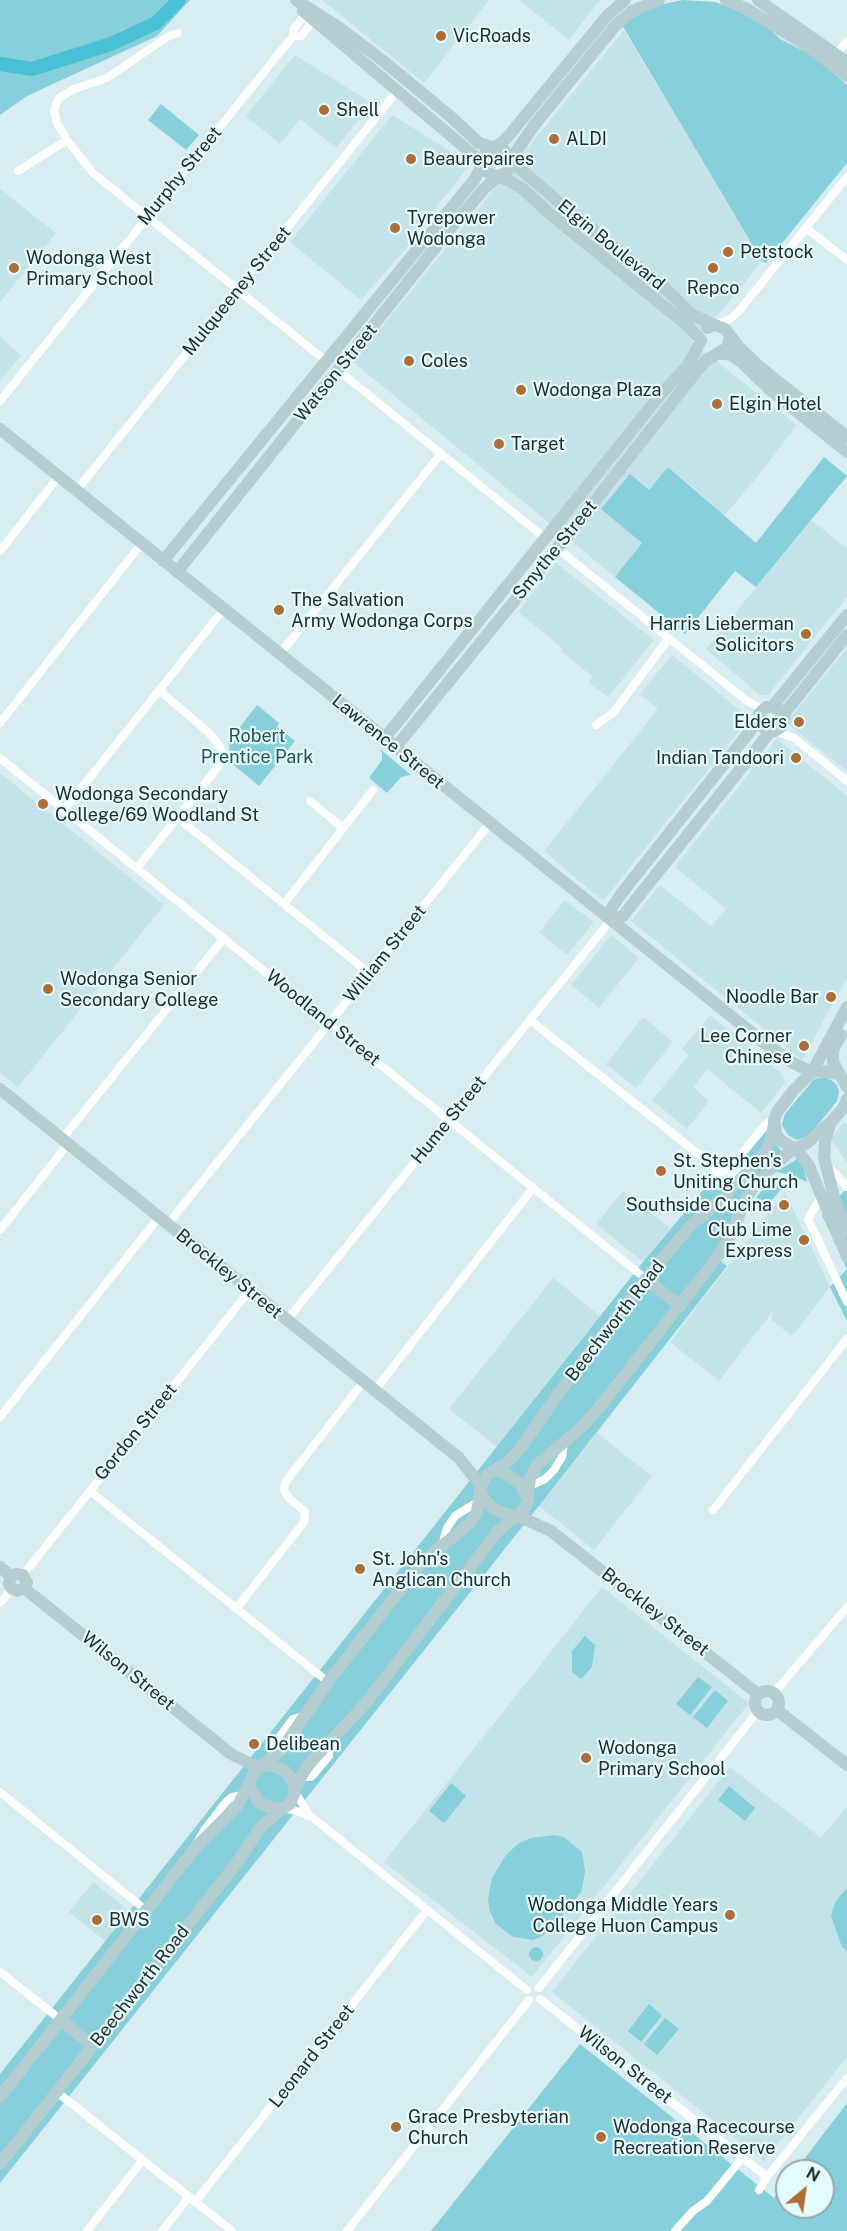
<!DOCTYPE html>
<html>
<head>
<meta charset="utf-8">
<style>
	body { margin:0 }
	#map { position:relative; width:847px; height:2231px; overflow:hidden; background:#d7edf1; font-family:"Public Sans",sans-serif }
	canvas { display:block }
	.north { position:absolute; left:775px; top:2159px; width:60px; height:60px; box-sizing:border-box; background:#e4fbfe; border:2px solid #97a8aa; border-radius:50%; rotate:29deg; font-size:16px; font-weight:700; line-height:24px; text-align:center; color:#232c2d }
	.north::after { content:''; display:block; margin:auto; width:21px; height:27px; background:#ad6d36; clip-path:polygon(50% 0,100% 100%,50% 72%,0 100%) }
</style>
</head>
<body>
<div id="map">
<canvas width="847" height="2231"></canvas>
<div class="north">N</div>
</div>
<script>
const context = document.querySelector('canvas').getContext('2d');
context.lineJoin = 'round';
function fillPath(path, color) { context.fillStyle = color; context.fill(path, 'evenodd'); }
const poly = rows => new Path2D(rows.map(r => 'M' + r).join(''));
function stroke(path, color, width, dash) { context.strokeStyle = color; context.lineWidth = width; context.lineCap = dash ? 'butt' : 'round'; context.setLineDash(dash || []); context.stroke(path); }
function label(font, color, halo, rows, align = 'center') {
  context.font = font + ' "Public Sans",sans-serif'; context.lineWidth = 4.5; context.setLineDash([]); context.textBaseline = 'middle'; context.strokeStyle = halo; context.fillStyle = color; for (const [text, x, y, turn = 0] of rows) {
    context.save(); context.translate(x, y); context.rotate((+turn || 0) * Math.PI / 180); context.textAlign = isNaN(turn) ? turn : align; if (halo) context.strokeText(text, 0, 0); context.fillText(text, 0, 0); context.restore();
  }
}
const built = poly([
	[322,0,489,0,424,83],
	[519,0,600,0,569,40],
	[624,30,762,261,724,308,691,341,797,425,759,475,724,516,692,486,668,467,649,490,629,474,643,543,615,577,353,362],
	[295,55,372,103,336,148,300,119,280,144,246,116],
	[392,115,471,164,433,211,407,247,361,300,290,242],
	[0,189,56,233,0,302],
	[0,337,21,355,0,381],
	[811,520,847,548,847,597,768,695,760,695,706,649],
	[556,563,654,640,608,697,589,683,593,677,561,651,562,648,518,612],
	[847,648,847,771,789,725,790,718],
	[672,655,747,716,748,720,603,901,544,851,658,709,640,694],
	[777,739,847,796,847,978,802,1060,631,921,660,885,711,926,726,909,675,867],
	[0,773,164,905,18,1087,0,1073],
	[565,900,594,922,567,955,539,932],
	[611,935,639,958,599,1008,571,985],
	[710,1015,783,1075,785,1083,761,1113,707,1069,693,1087,709,1101,687,1129,652,1100,689,1055,682,1049],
	[643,1017,673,1042,636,1088,606,1064],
	[843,1123,847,1124,847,1163,831,1139],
	[623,1191,670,1228,643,1262,596,1224],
	[785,1192,830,1287,792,1336,771,1320,774,1310,719,1381,670,1342],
	[553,1278,600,1316,497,1447,449,1409],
	[597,1433,652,1476,594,1550,539,1506],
	[602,1587,749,1703,532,1977,384,1862],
	[730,1767,821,1838,847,1806,847,2057,764,2161,552,1992],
	[93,1882,129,1911,105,1941,69,1912]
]);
const green = poly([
	[0,0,190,0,157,36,27,96,0,115],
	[683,0,715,2,736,10,770,29,780,39,814,56,847,85,847,163,766,263,762,261,622,25,641,13,664,4],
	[161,104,199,135,186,150,148,120],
	[824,457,847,476,756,587,735,571,685,634,615,577,642,543,601,509,630,474,649,490,668,467,756,543],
	[257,705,279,723,277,727,295,741,259,786,230,762,229,741],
	[380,749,411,775,401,777,387,793,369,778,382,760,382,753],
	[824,1077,831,1080,837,1085,839,1092,837,1101,809,1136,797,1140,788,1135,782,1125,785,1114,814,1079],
	[768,1129,762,1147,744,1168,744,1158],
	[775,1143,783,1153,732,1226,714,1256,727,1266,542,1502,0,2183,0,2074,643,1262,715,1176,732,1195],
	[797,1159,804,1168,807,1182,791,1175,776,1172],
	[768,1184,783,1187,767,1206,756,1197],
	[847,1188,847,1321,830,1287,847,1269,822,1215],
	[585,1636,595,1645,592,1667,581,1679,572,1672,572,1651],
	[698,1677,712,1687,690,1715,676,1704],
	[715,1690,728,1701,707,1728,693,1717],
	[451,1783,466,1796,444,1823,429,1811],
	[729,1786,755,1808,745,1821,718,1800],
	[554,1835,564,1837,582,1852,585,1872,581,1892,556,1924,542,1936,533,1940,513,1937,496,1924,490,1911,488,1900,492,1878,506,1855,519,1843,531,1838],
	[847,1888,847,1951,842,1947,831,1916,835,1902],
	'529 1954a7 7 0 1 1 14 0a7 7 0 1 1-14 0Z',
	[649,2004,662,2015,641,2042,628,2031],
	[665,2018,679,2029,657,2055,644,2044],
	[580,2044,774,2198,787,2182,787,2207,823,2207,823,2171,795,2171,847,2103,847,2231,431,2231]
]);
const river = poly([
	[0,64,32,69,111,44,156,23,179,0]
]);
const street = poly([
	[178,33,167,37,107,78,74,89,59,98,54,110,57,123,67,140,93,173,326,361],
	[837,53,847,41],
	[18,171,67,140],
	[806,228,847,260],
	[715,325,730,319,739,311,847,177],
	[338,370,546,539],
	[0,401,293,36,293,30,301,19,309,17,309,26,301,36,293,36],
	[76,491,397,91],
	[557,548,747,701,763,709],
	[0,551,58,477],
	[279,655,440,455],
	[0,723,142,543],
	[596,725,613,713,669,638],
	[775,731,794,738,847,781],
	[0,758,646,1279],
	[310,801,343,828],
	[64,810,223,610],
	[178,818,369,973],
	[137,868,218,767,223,755,221,748,209,733,159,690],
	[284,904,373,790],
	[530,1020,711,1164,732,1173,747,1171],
	[62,1139,224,938],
	[713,1167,724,1181,728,1193],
	[829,1167,847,1187],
	[743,1177,740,1165,742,1153,765,1125,774,1118],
	[822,1195,808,1219,847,1302],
	[168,1224,490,823],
	[0,1230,68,1144],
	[287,1320,611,920],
	[375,1390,533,1188],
	[0,1417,159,1217],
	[528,1487,545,1479,554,1470,562,1457,564,1443],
	[90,1491,328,1682],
	[713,1510,847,1339],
	[442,1545,447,1528,455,1516,479,1501],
	[23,1575,250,1290],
	[0,1603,12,1589],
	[236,1609,304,1522,305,1512,288,1497,284,1490,286,1481,364,1381],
	[774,1693,847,1607],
	[276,1755,271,1748,293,1719,303,1716],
	[301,1777,311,1777,314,1774,329,1756,329,1743],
	[0,1792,147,1911],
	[295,1792,310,1816],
	[284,1808,300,1812,313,1818,527,1990],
	[198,1841,205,1829,226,1802,232,1797,243,1795],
	[0,1972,61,2020],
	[539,1988,758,1711],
	[540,1999,767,2177],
	[57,2092,232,2231],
	[759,2190,767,2177,847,2078],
	[195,2202,427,1910],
	[87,2231,142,2161],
	[162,2231,189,2197],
	[347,2231,529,2000],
	[675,2231,693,2211,707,2201,743,2157]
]);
const secondary = poly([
	[296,0,337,26,382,60,451,117,479,143,505,151,511,159,510,165,507,172,499,176],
	[726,0,745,8,803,43,847,76],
	[758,0,847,62],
	[303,11,483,163],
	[494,148,506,139,607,16,625,0],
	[493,149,486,153,483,159,487,172,507,180,523,189,550,214,688,326,701,340],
	[511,159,535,124,615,26,632,11,659,0],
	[511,161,567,209,668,291,691,314,714,325],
	[707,328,715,325,725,329,739,347,760,367,847,437],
	[718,354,729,354,740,361,768,388,847,452],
	[0,429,762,1041,793,1063,812,1072],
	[163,561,474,180,483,164],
	[177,572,458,219,484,189,498,176],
	[773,706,847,615],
	[783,717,778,708,766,707,759,714,758,721,766,731,775,731,781,727,787,710,847,635],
	[384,739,661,394,688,365,701,341],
	[395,748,577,524,700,367,708,359,727,348,730,336],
	[611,920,611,909,621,894,758,721],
	[611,920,623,916,626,912,770,732],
	[841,1035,833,1050,833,1062,847,1087],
	[812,1072,847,1007],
	[838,1074,823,1071,812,1072,793,1091,777,1112,774,1120,776,1134,780,1140,790,1146,796,1148,806,1144,832,1121,844,1107,847,1099],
	[0,1089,459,1458,481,1486],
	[830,1124,825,1142,824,1157,834,1197,847,1231],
	[796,1148,809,1166,847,1257],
	[646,1279,680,1306],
	[495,1470,508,1462,520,1449,558,1394,646,1279,689,1227,724,1197,764,1154,772,1137,774,1123],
	[480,1490,485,1500,492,1507,500,1512,515,1516],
	[527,1497,519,1483,506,1474,495,1470,487,1475,481,1486,477,1512,470,1523,422,1562,328,1682,282,1749,254,1772,250,1782,250,1788,259,1803,276,1809,283,1808,290,1804,301,1777,308,1765,366,1703,498,1531,523,1510,527,1503,530,1478,537,1465,583,1426,602,1404,709,1268,729,1240,744,1203,753,1187,768,1171,794,1148],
	[516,1515,551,1531,758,1694],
	[0,1567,11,1576],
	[11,1576,9,1584,12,1589,17,1591,24,1588],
	[11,1576,16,1574,23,1575,27,1583,24,1588],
	[24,1588,231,1754,253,1765,260,1766],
	'755 1703a12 12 0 1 1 24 0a12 12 0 1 1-24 0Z',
	[777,1710,847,1765],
	[262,1765,274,1766,285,1771,292,1780,295,1790],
	[61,2020,92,2046],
	[0,2097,196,1847,238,1805,250,1782],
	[0,2164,236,1864,260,1828,281,1809]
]);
const markers = [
	[441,36,6,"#ad6d36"],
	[324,110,6,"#ad6d36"],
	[554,139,6,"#ad6d36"],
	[411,159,6,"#ad6d36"],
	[395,228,6,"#ad6d36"],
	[728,252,6,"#ad6d36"],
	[14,268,6,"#ad6d36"],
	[713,268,6,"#ad6d36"],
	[409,361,6,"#ad6d36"],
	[521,390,6,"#ad6d36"],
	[717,404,6,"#ad6d36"],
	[499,444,6,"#ad6d36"],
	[279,610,6,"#ad6d36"],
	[806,634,6,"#ad6d36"],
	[799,722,6,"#ad6d36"],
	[796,758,6,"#ad6d36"],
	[43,804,6,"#ad6d36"],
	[48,989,6,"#ad6d36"],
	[831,997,6,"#ad6d36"],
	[804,1046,6,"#ad6d36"],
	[661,1171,6,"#ad6d36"],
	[784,1205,6,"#ad6d36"],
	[804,1240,6,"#ad6d36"],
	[360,1569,6,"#ad6d36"],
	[254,1744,6,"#ad6d36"],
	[586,1758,6,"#ad6d36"],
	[730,1915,6,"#ad6d36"],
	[97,1920,6,"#ad6d36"],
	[396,2127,6,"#ad6d36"],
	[601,2137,6,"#ad6d36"]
];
const poiNames = [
	["VicRoads",453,36],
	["Shell",336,110],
	["ALDI",566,139],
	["Beaurepaires",423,159],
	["Tyrepower",407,218],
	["Wodonga",407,239],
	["Petstock",740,252],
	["Wodonga West",26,258],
	["Primary School",26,279],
	["Repco",713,288,"center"],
	["Coles",421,361],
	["Wodonga Plaza",533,390],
	["Elgin Hotel",729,404],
	["Target",511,444],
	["The Salvation",291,600],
	["Army Wodonga Corps",291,621],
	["Harris Lieberman",794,624,"right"],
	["Solicitors",794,645,"right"],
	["Elders",787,722,"right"],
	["Indian Tandoori",784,758,"right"],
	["Wodonga Secondary",55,794],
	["College/69 Woodland St",55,815],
	["Wodonga Senior",60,979],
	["Secondary College",60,1000],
	["Noodle Bar",819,997,"right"],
	["Lee Corner",792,1036,"right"],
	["Chinese",792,1057,"right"],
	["St. Stephen's",673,1161],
	["Uniting Church",673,1182],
	["Southside Cucina",772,1205,"right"],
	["Club Lime",792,1230,"right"],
	["Express",792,1251,"right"],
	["St. John's",372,1559],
	["Anglican Church",372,1580],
	["Delibean",266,1744],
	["Wodonga",598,1748],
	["Primary School",598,1769],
	["Wodonga Middle Years",718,1905,"right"],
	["College Huon Campus",718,1926,"right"],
	["BWS",109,1920],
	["Grace Presbyterian",408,2117],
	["Church",408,2138],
	["Wodonga Racecourse",613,2127],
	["Recreation Reserve",613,2148]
];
const streetNames = [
	["Murphy Street",180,176,-51],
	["Elgin Boulevard",611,245,39],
	["Mulqueeney Street",237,291,-51],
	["Watson Street",336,373,-51],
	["Smythe Street",555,550,-51],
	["Lawrence Street",388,742,39],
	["William Street",385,954,-51],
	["Woodland Street",323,1018,39],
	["Hume Street",449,1120,-51],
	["Brockley Street",229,1274,39],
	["Beechworth Road",615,1321,-52],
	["Gordon Street",136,1432,-51],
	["Brockley Street",655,1612,38],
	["Wilson Street",128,1671,39],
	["Beechworth Road",140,1986,-52],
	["Leonard Street",312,2056,-52],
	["Wilson Street",625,2065,38]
];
const parkNames = [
	["Robert",257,736],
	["Prentice Park",257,757]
];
fillPath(built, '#c4e3e8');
fillPath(green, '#86cfdb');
stroke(river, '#47c1d3', 14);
stroke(street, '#fff', 8);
stroke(secondary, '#b4cdd1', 12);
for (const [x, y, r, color] of markers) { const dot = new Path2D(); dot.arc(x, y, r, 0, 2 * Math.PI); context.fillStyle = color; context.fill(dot); stroke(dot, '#e4fbfe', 2); }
label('18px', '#232c2d', '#e4fbfe', poiNames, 'left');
label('18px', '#232c2d', '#e4fbfe', streetNames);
label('18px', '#1f525a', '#e4fbfe', parkNames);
</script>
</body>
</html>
